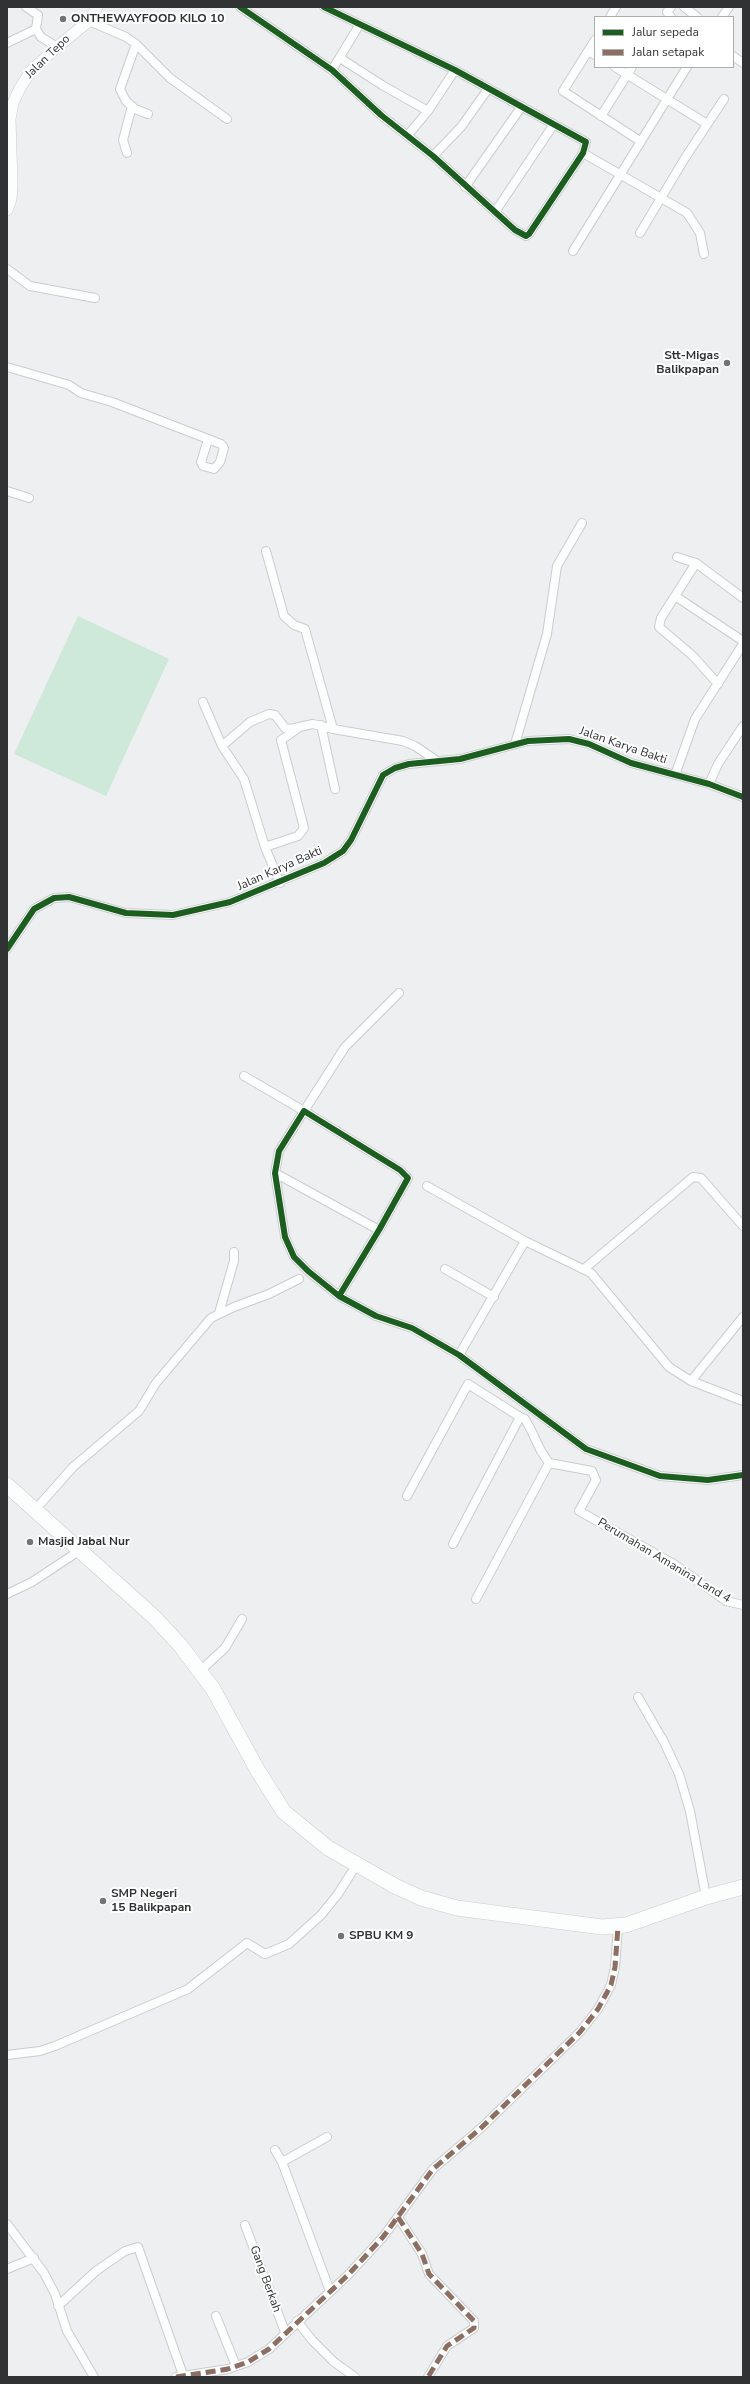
<!DOCTYPE html>
<html>
<head>
<meta charset="utf-8">
<style>
	body { margin:0 }
	#map { position:relative; width:750px; height:2384px; overflow:hidden; background:#eeeff1; font-family:"Nunito Sans",sans-serif }
	canvas { display:block }
	.frame { position:absolute; inset:0; border:8px solid #313233; pointer-events:none }
	.legend { position:absolute; left:594px; top:16px; width:140px; height:52px; box-sizing:border-box; background:#fff; border:1px solid #adadad; margin:0; padding:5px 7px; list-style:none; font-size:12px; color:#313233 }
	.legend li { display:flex; align-items:center; gap:8px; height:20px }
	.legend b { width:20px; border:1px solid #adadad }
</style>
</head>
<body>
<div id="map">
<canvas width="750" height="2384"></canvas>
<div class="frame"></div>
<ul class="legend">
<li><b style="height:5px;background:#1b5e20"></b>Jalur sepeda</li>
<li><b style="height:5px;background:#8d6e63"></b>Jalan setapak</li>
</ul>
</div>
<script>
const context = document.querySelector('canvas').getContext('2d');
context.lineJoin = 'round';
function fillPath(path, color) { context.fillStyle = color; context.fill(path, 'evenodd'); }
const poly = rows => new Path2D(rows.map(r => 'M' + r).join(''));
function stroke(path, color, width, dash) { context.strokeStyle = color; context.lineWidth = width; context.lineCap = dash ? 'butt' : 'round'; context.setLineDash(dash || []); context.stroke(path); }
function label(font, color, halo, rows, align = 'center') {
  context.font = font + ' "Nunito Sans",sans-serif'; context.lineWidth = 4; context.setLineDash([]); context.textBaseline = 'middle'; context.strokeStyle = halo; context.fillStyle = color; for (const [text, x, y, turn = 0] of rows) {
    context.save(); context.translate(x, y); context.rotate((+turn || 0) * Math.PI / 180); context.textAlign = isNaN(turn) ? turn : align; if (halo) context.strokeText(text, 0, 0); context.fillText(text, 0, 0); context.restore();
  }
}
const green = poly([
	[78,616,169,659,106,796,14,754]
]);
const street = poly([
	[240,7,332,70,381,115,433,156,515,230,526,236,529,234,583,153,586,142,455,70,324,7],
	[684,7,697,17],
	[610,17,616,7],
	[671,17,667,12,671,7],
	[722,17,729,7],
	[89,21,126,37,136,44,170,78,227,119],
	[36,29,41,37,57,47],
	[595,40,563,91,640,141],
	[7,43,36,29,38,15,26,7],
	[136,44,120,89,126,101,135,109,148,114],
	[588,51,595,55],
	[733,56,743,63],
	[340,58,382,85,428,111],
	[615,67,707,124],
	[332,70,360,24],
	[601,116,632,67],
	[407,136,428,111,455,70],
	[127,153,123,140,132,106],
	[583,153,687,213,700,233,704,254],
	[433,156,461,127,488,89],
	[465,187,522,106],
	[495,212,554,124],
	[640,233,685,158,724,99],
	[573,251,687,67],
	[7,269,30,286,95,298],
	[7,367,69,385,81,393,112,402,221,444,224,448,220,462,214,469,203,466,201,462,208,440],
	[7,491,29,498],
	[266,551,284,616,294,625,305,629,333,729,403,741,415,746,437,761],
	[677,557,696,563,743,598],
	[696,563,675,596,743,641],
	[675,596,661,618,659,627,693,656,718,684],
	[203,702,222,746,250,722,269,714,275,715,285,728,290,729,313,724,333,729],
	[321,725,335,789],
	[515,744,547,634,557,566,582,523],
	[222,746,244,779,265,847],
	[675,775,695,719,743,644],
	[709,784,718,764,743,726],
	[280,883,265,847,298,836,304,828,281,740,297,729],
	[7,949,34,909,54,898,69,897,126,913,173,915,230,902,324,863,343,851,351,840,383,775,395,768,409,764,460,759,528,741,569,739,589,744,631,763,709,784,743,797],
	[244,1076,304,1111,345,1047,399,993],
	[275,1173,379,1230],
	[427,1186,525,1241,591,1273,669,1367,691,1381,743,1401],
	[445,1269,494,1297],
	[584,1269,693,1177,701,1178,743,1226],
	[339,1296,379,1230,408,1178,400,1170,304,1111,279,1151,275,1173,285,1237,294,1257,308,1271,339,1296,376,1316,412,1328,459,1355,586,1449,660,1476,708,1480,743,1475],
	[219,1313,234,1261,234,1252],
	[459,1355,525,1241],
	[691,1381,743,1317],
	[407,1496,468,1384,520,1417],
	[35,1510,73,1467,139,1411,156,1383,211,1318,234,1307,269,1294,299,1279],
	[453,1544,520,1417,525,1419,530,1428,541,1451,549,1463,592,1471,596,1480,579,1511,674,1564,726,1601,743,1605],
	[7,1594,32,1582,79,1551],
	[476,1599,549,1463],
	[201,1670,225,1648,242,1619],
	[638,1697,664,1742,679,1774,690,1811,706,1897],
	[7,2055,40,2051,55,2046,188,1989,247,1943,265,1954,289,1944,321,1915,338,1894,357,1864],
	[327,2137,282,2162,330,2291],
	[275,2150,282,2162],
	[398,2217,422,2254,429,2274,474,2321,474,2328,447,2346,428,2377],
	[7,2224,44,2273,55,2294,67,2331,94,2377],
	[245,2225,285,2332],
	[7,2269,34,2258],
	[58,2306,96,2271,125,2251,138,2247,183,2375],
	[216,2316,236,2366],
	[297,2321,312,2340,334,2362,355,2377],
	[176,2377,228,2369,248,2362,269,2349,348,2275,383,2237,433,2169,481,2128,580,2032,598,2009,611,1985,615,1967,618,1927]
]);
const secondary = poly([
	[7,210,11,199,12,184,10,119,13,103,20,88,31,71,57,47,89,21,97,7]
]);
const highway = poly([
	[7,1485,154,1617,180,1645,213,1689,258,1771,284,1812,328,1848,395,1886,421,1898,457,1908,602,1927,626,1925,706,1897,743,1887]
]);
const quiet = poly([
	[398,2217,422,2254,429,2274,474,2321,474,2328,447,2346,428,2377],
	[176,2377,228,2369,248,2362,269,2349,348,2275,383,2237,433,2169,481,2128,580,2032,598,2009,611,1985,615,1967,618,1927]
]);
const cycleway = poly([
	[240,7,332,70,381,115,433,156,515,230,526,236,529,234,583,153,586,142,455,70,324,7],
	[7,949,34,909,54,898,69,897,126,913,173,915,230,902,324,863,343,851,351,840,383,775,395,768,409,764,460,759,528,741,569,739,589,744,631,763,709,784,743,797],
	[339,1296,379,1230,408,1178,400,1170,304,1111,279,1151,275,1173,285,1237,294,1257,308,1271,339,1296,376,1316,412,1328,459,1355,586,1449,660,1476,708,1480,743,1475]
]);
const markers = [
	[63,19,4,"#737476"],
	[727,363,4,"#737476"],
	[30,1542,4,"#737476"],
	[103,1901,4,"#737476"],
	[341,1936,4,"#737476"]
];
const poiNames = [
	["ONTHEWAYFOOD KILO 10",71,19],
	["Stt-Migas",719,356,"right"],
	["Balikpapan",719,370,"right"],
	["Masjid Jabal Nur",38,1542],
	["SMP Negeri",111,1894],
	["15 Balikpapan",111,1908],
	["SPBU KM 9",349,1936]
];
const streetNames = [
	["Jalan Tepo",48,57,-44],
	["Jalan Karya Bakti",623,746,19],
	["Jalan Karya Bakti",280,869,-24],
	["Perumahan Amanina Land 4",664,1561,31],
	["Gang Berkah",265,2279,70]
];
fillPath(green, '#cee8da');
stroke(street, '#ccccce', 10);
stroke(secondary, '#ccccce', 12);
stroke(highway, '#ccccce', 16);
stroke(street, '#fcfdfd', 8);
stroke(secondary, '#fcfdfd', 11);
stroke(highway, '#fcfdfd', 15);
stroke(quiet, '#8d6e63', 5, [10, 5]);
stroke(cycleway, '#1b5e20', 6);
for (const [x, y, r, color] of markers) { const dot = new Path2D(); dot.arc(x, y, r, 0, 2 * Math.PI); context.fillStyle = color; context.fill(dot); stroke(dot, '#fff', 1.5); }
label('bold 12px', '#313233', '#fff', poiNames, 'left');
label('12px', '#313233', '#fff', streetNames);
</script>
</body>
</html>
